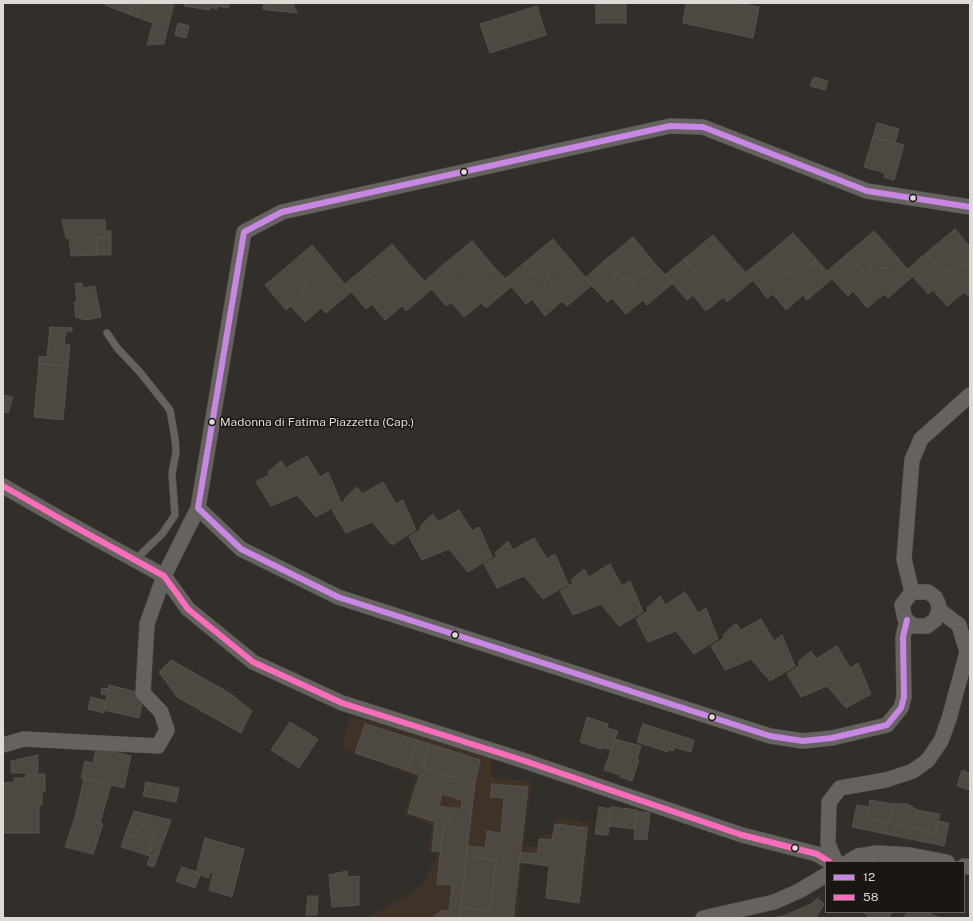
<!DOCTYPE html>
<html>
<head>
<meta charset="utf-8">
<style>
	body { margin:0 }
	#map { position:relative; width:973px; height:921px; overflow:hidden; background:#322e2a; font-family:"Public Sans",sans-serif }
	canvas { display:block }
	.frame { position:absolute; inset:0; border:4px solid #dfdad5; pointer-events:none }
	.legend { position:absolute; left:825px; top:861px; width:140px; height:52px; box-sizing:border-box; background:#1a1613; border:1px solid #696461; margin:0; padding:5px 7px; list-style:none; font-size:12px; color:#dfdad5 }
	.legend li { display:flex; align-items:center; gap:8px; height:20px }
	.legend b { width:20px; border:1px solid #696461 }
</style>
</head>
<body>
<div id="map">
<canvas width="973" height="921"></canvas>
<div class="frame"></div>
<ul class="legend">
<li><b style="height:5px;background:#c787e3"></b>12</li>
<li><b style="height:5px;background:#fb6dba"></b>58</li>
</ul>
</div>
<script>
const context = document.querySelector('canvas').getContext('2d');
context.lineJoin = 'round';
function fillPath(path, color) { context.fillStyle = color; context.fill(path, 'evenodd'); }
const poly = rows => new Path2D(rows.map(r => 'M' + r).join(''));
function stroke(path, color, width, dash) { context.strokeStyle = color; context.lineWidth = width; context.lineCap = dash ? 'butt' : 'round'; context.setLineDash(dash || []); context.stroke(path); }
function label(font, color, halo, rows, align = 'center') {
  context.font = font + ' "Public Sans",sans-serif'; context.lineWidth = 3; context.setLineDash([]); context.textBaseline = 'middle'; context.strokeStyle = halo; context.fillStyle = color; for (const [text, x, y, turn = 0] of rows) {
    context.save(); context.translate(x, y); context.rotate((+turn || 0) * Math.PI / 180); context.textAlign = isNaN(turn) ? turn : align; if (halo) context.strokeText(text, 0, 0); context.fillText(text, 0, 0); context.restore();
  }
}
const medical = poly([
	[350,716,491,758,491,777,531,782,524,845,538,848,540,835,554,834,557,817,590,822,582,896,547,893,550,861,522,857,517,918,366,918,401,899,422,885,438,855,429,852,432,825,404,814,416,777,342,748]
]);
const building = poly([
	[106,3,133,3,129,14,105,5,106,3],
	[133,3,141,3,136,17,129,14,133,3],
	[141,3,174,3,164,44,147,45,153,23,136,17,141,3],
	[185,3,230,3,228,8,218,6,217,9,211,7,210,10,184,6,185,3],
	[264,3,270,3,269,10,263,9,264,3],
	[270,3,293,3,297,13,269,10,270,3],
	[596,3,626,3,626,23,596,23,596,3],
	[686,3,738,3,759,7,753,38,683,23,686,3],
	[537,6,546,35,490,53,480,24,537,6],
	[178,23,189,26,186,38,175,35,178,23],
	[814,77,828,81,825,90,810,86,814,77],
	[877,123,899,129,895,143,873,137,877,123],
	[873,137,904,145,894,180,884,177,885,173,864,167,873,137],
	[62,220,105,220,106,231,111,231,111,238,97,237,97,255,71,256,69,239,66,238,62,220],
	[955,229,970,247,970,262,965,266,963,265,955,273,951,269,945,272,938,263,936,265,926,253,955,229],
	[874,231,898,258,884,269,883,267,874,275,870,270,865,274,857,265,855,267,846,255,874,231],
	[793,233,817,260,804,271,803,270,793,278,789,272,784,276,776,268,775,269,765,257,793,233],
	[713,235,736,262,723,273,722,272,713,280,708,275,703,278,695,270,694,271,684,259,713,235],
	[97,237,111,238,111,255,97,255,97,237],
	[633,237,656,265,644,275,642,274,633,282,629,276,623,281,616,272,614,274,604,261,633,237],
	[553,239,576,266,563,278,561,276,553,284,548,278,543,282,536,274,534,275,524,263,553,239],
	[472,241,495,268,482,279,481,278,473,285,467,279,462,283,455,276,454,277,443,265,472,241],
	[392,244,415,271,403,281,401,280,393,288,388,283,383,287,375,279,373,280,364,268,392,244],
	[312,245,335,272,322,284,321,283,312,291,307,286,302,290,295,281,293,282,283,270,312,245],
	[926,253,936,265,938,263,945,272,951,269,955,273,963,265,965,266,970,262,970,295,968,296,964,292,947,306,933,290,928,294,907,270,926,253],
	[846,255,855,267,857,265,865,274,870,270,874,275,883,267,884,269,898,258,913,276,888,298,884,294,867,308,853,291,848,296,826,272,846,255],
	[765,257,775,269,776,268,784,276,789,272,793,278,803,270,804,271,817,260,833,278,807,300,803,295,786,310,773,294,767,298,753,280,745,273,765,257],
	[684,259,694,271,695,270,703,278,708,275,713,280,722,272,723,273,736,262,753,280,727,302,723,297,706,311,693,295,687,300,665,275,684,259],
	[604,261,614,274,616,272,623,281,629,276,633,282,642,274,644,275,656,265,673,283,647,305,643,300,626,314,612,298,607,302,585,278,604,261],
	[524,263,534,275,536,274,543,282,548,278,553,284,561,276,563,278,576,266,592,285,567,306,562,301,545,316,532,299,526,304,505,279,524,263],
	[443,265,454,277,455,276,462,283,467,279,473,285,481,278,482,279,495,268,512,286,486,308,481,303,464,317,451,302,446,306,432,289,424,282,443,265],
	[364,268,373,280,375,279,383,287,388,283,393,288,401,280,403,281,415,271,432,289,406,311,402,306,385,320,372,304,366,309,345,284,364,268],
	[283,270,293,282,295,281,302,290,307,286,312,291,321,283,322,284,335,272,351,292,326,313,321,308,305,322,291,306,286,310,265,285,283,270],
	[82,283,83,288,95,286,101,317,85,320,76,317,74,302,77,302,75,284,82,283],
	[50,327,72,328,72,331,66,331,64,344,70,345,68,366,39,364,39,356,47,357,50,327],
	[39,364,68,366,63,420,34,417,39,364],
	[3,395,13,397,8,413,3,412,3,395],
	[307,456,320,477,328,472,341,503,316,517,297,495,271,506,256,482,269,475,268,472,281,461,286,468,307,456],
	[383,482,396,504,403,500,416,530,392,545,372,522,346,533,332,510,345,501,344,499,357,487,362,494,383,482],
	[459,510,472,531,479,527,492,557,468,572,449,549,422,560,409,537,421,529,420,526,433,514,438,522,459,510],
	[534,538,547,559,555,554,568,584,543,599,524,576,497,588,484,564,497,556,495,553,508,541,513,550,534,538],
	[610,564,622,586,630,581,643,612,619,626,601,604,573,615,560,591,573,583,571,580,584,569,589,577,610,564],
	[685,592,698,613,706,608,718,639,694,654,676,631,648,642,636,619,648,611,647,608,660,596,665,605,685,592],
	[761,619,774,641,782,635,795,666,770,681,751,659,725,670,711,646,724,638,723,635,736,623,741,630,761,619],
	[837,646,850,668,858,663,871,694,846,708,827,686,801,697,787,674,800,665,798,662,811,651,816,659,837,646],
	[171,660,196,674,231,694,252,711,241,733,177,697,159,672,171,660],
	[109,685,144,694,139,718,104,710,109,685],
	[102,688,109,689,107,695,101,694,102,688],
	[91,697,106,701,104,713,88,709,91,697],
	[587,717,608,724,607,728,618,731,611,750,601,747,601,749,580,742,587,717],
	[290,722,318,739,299,768,271,750,290,722],
	[365,724,417,740,406,770,355,753,365,724],
	[643,724,694,740,691,752,674,747,673,751,668,749,668,752,637,742,643,724],
	[615,739,641,746,637,759,639,760,632,781,620,777,620,775,604,770,615,739],
	[417,740,430,744,423,767,475,784,459,918,433,918,440,911,449,910,452,885,437,884,443,825,449,825,451,808,461,808,462,800,416,786,420,775,406,770,417,740],
	[430,744,480,760,475,784,423,767,430,744],
	[96,748,131,756,124,788,81,778,85,761,93,763,96,748],
	[38,755,38,773,11,773,11,761,38,755],
	[970,769,970,790,957,786,962,770,969,773,970,769],
	[26,774,45,774,45,792,42,792,42,805,39,805,39,833,3,833,3,783,15,782,14,778,26,778,26,774],
	[84,779,111,785,100,823,75,817,84,779],
	[146,782,179,788,176,802,143,796,146,782],
	[492,784,528,787,513,918,490,918,496,860,466,856,467,846,485,848,487,831,501,833,504,798,490,797,492,784],
	[416,786,442,794,439,806,451,808,449,825,443,825,440,851,432,851,435,822,408,813,416,786],
	[870,800,893,804,889,823,867,818,870,800],
	[893,804,908,804,917,810,913,828,889,823,893,804],
	[857,805,869,807,867,818,935,833,938,821,949,823,944,846,852,827,857,805],
	[599,807,611,809,608,835,595,834,599,807],
	[611,807,637,810,635,829,609,826,611,807],
	[917,810,940,814,935,833,913,828,917,810],
	[134,811,171,820,154,867,147,865,150,856,147,855,157,829,140,824,135,838,125,835,134,811],
	[636,811,650,813,647,840,634,839,636,811],
	[75,817,103,824,93,854,65,847,75,817],
	[140,824,157,829,147,855,121,847,125,835,135,838,140,824],
	[555,824,587,828,579,903,546,898,549,866,519,862,520,852,537,854,539,839,552,840,555,824],
	[205,838,244,849,232,897,209,890,213,873,210,872,209,878,196,874,205,838],
	[466,856,496,860,490,911,461,908,466,856],
	[182,867,197,872,196,874,200,875,195,888,176,881,182,867],
	[347,871,347,877,359,876,359,905,332,907,329,875,347,871],
	[308,896,318,896,317,915,306,915,308,896],
	[818,898,824,904,816,918,787,918,786,915,811,904,818,898],
	[461,908,490,911,490,918,459,918,461,908],
	[862,912,892,912,889,918,866,918,868,915,862,912],
	[907,912,926,912,940,918,904,918,907,912],
	[786,915,787,918,771,918,786,915]
]);
const lane = poly([
	[107,333,118,349,139,371,170,410,175,439,176,452,172,474,175,515,162,534,135,560]
]);
const street = poly([
	[3,486,59,518,164,576,188,609,253,662,342,703,522,760,742,835,817,854,830,862],
	[912,592,904,559,912,460,921,439,970,395],
	[912,592,928,592,935,597,938,603,939,610,935,620,927,626,914,626,905,619,902,605,912,592],
	[907,620,903,637,904,697,901,708,887,725,832,738,803,741,770,736,338,597,241,549,198,508,244,232,282,212,670,126,703,127,867,191,970,207],
	[3,745,24,739,158,746,167,730,161,712,143,693,147,624,164,576,198,508],
	[836,862,828,844,829,802,840,788,886,780,913,771,928,760,941,741,949,719,967,652,959,625,939,610],
	[848,862,858,856,877,853,910,855,947,862],
	[964,866,970,867],
	[703,918,774,902,799,891,826,875]
]);
const bus1 = poly([
	[907,620,903,637,904,697,901,708,887,725,832,738,803,741,770,736,338,597,241,549,198,508,244,232,282,212,670,126,703,127,867,191,970,207]
]);
const bus2 = poly([
	[3,486,59,518,164,576,188,609,253,662,342,703,522,760,742,835,817,854,830,862]
]);
const markers = [
	[464,172,3.5,"#dfdad5"],
	[913,198,3.5,"#dfdad5"],
	[212,422,3.5,"#dfdad5"],
	[455,635,3.5,"#dfdad5"],
	[712,717,3.5,"#dfdad5"],
	[795,848,3.5,"#dfdad5"]
];
const busNames = [
	["Madonna di Fatima Piazzetta (Cap.)",220,422]
];
fillPath(medical, '#3f3327');
fillPath(building, '#4e4842');
stroke(building, '#55524e', 1);
stroke(lane, '#4d4a46', 8);
stroke(street, '#4d4a46', 16);
stroke(lane, '#65625f', 7);
stroke(street, '#65625f', 15);
stroke(bus1, '#c787e3', 6);
stroke(bus2, '#fb6dba', 6);
for (const [x, y, r, color] of markers) { const dot = new Path2D(); dot.arc(x, y, r, 0, 2 * Math.PI); context.fillStyle = color; context.fill(dot); stroke(dot, '#1a1613', 1.5); }
label('12px', '#dfdad5', '#1a1613', busNames, 'left');
</script>
</body>
</html>
